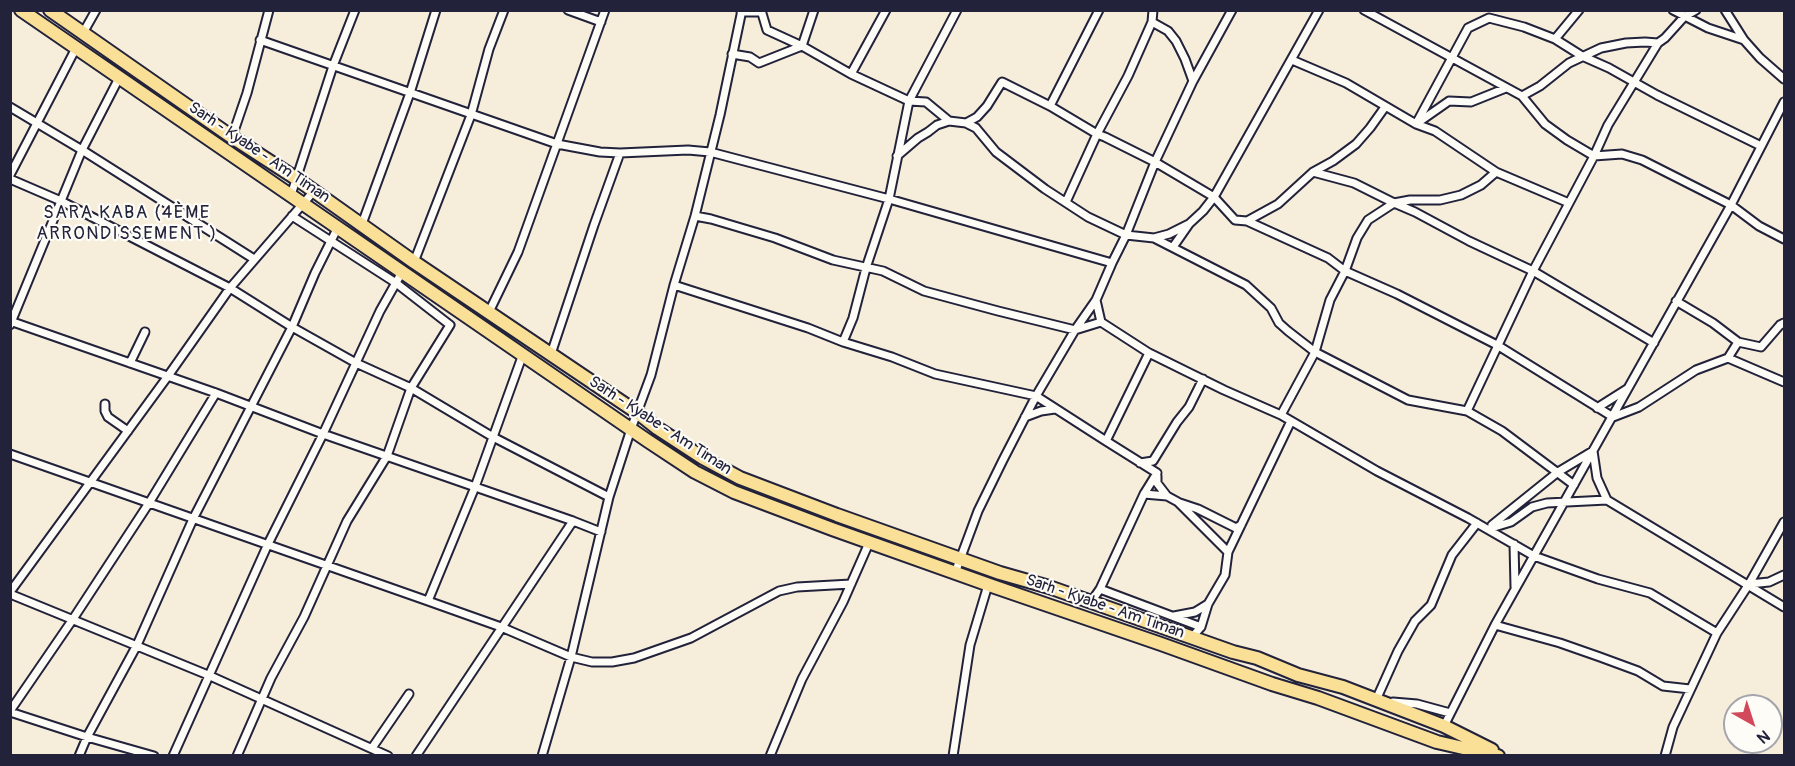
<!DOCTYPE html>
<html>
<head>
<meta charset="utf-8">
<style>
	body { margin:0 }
	#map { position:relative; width:1795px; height:766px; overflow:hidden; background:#f6eedb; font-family:Pangolin,sans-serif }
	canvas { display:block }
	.frame { position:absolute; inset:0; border:12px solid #22223b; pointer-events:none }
	.north { position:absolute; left:1723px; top:694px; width:60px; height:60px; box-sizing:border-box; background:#fdfcf7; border:2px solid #a5a5ac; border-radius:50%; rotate:141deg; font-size:16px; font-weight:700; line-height:24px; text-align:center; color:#22223b }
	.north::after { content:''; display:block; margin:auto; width:21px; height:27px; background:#d1495b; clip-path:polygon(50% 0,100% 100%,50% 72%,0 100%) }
</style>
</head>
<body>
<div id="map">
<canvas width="1795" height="766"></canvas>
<div class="frame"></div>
<div class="north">N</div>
</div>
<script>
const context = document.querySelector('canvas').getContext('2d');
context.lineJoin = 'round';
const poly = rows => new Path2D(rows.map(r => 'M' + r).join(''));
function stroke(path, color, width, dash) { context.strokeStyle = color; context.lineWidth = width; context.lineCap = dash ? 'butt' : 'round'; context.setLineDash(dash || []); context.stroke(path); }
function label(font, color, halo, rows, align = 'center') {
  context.font = font + ' Pangolin,sans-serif'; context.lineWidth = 4.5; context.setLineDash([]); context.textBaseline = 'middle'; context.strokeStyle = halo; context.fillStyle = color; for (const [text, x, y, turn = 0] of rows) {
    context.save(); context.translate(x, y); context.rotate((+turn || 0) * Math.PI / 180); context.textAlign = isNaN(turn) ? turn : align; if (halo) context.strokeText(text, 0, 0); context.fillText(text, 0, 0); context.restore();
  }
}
const minor = poly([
	[568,10,601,22],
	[761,10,767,30,802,46,851,74,909,101,926,102,949,121,966,123,976,128,996,152,1045,189,1088,217,1126,235,1154,238,1246,285,1271,308,1279,323,1288,331,1315,352,1408,400,1467,411,1502,431,1574,485],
	[1364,10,1522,96,1545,124,1567,140,1594,156,1622,154,1642,160,1731,205,1759,226,1784,239],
	[1673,10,1708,28,1744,40],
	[1725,10,1744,40,1760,58,1784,79],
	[741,12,760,12],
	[1152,22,1168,31,1176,41,1185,59,1193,81],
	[83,33,96,10],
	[1555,39,1579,10],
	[260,40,557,144,600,152,620,153,688,150,710,152,889,199,1112,263],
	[802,46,814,10],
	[732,54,750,57,759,63,802,46],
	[1292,60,1346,83,1416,124,1435,131,1496,172,1569,203],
	[851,74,886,10],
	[1522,96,1540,86,1569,63,1601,48,1626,43,1645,42,1658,43],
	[1050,106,1099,10],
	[10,107,82,150,254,259],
	[1419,122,1449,101,1471,102,1506,88],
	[966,123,977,117,987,106,1002,82,1050,106,1097,134,1105,137,1155,162,1214,197,1235,220,1247,221,1328,258,1345,271,1397,294,1497,345,1613,417,1639,407,1696,370,1728,358,1784,382],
	[1416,124,1468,28,1489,18,1524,27,1555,39,1582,56,1609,68,1657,95,1761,146],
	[232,137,247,93,269,10],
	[897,156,918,138,928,132,937,125,949,121],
	[1313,172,1354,183,1394,203,1415,212,1469,241,1533,271,1654,343],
	[10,175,76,48],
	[10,179,61,201,230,288,292,327,356,363,411,388,493,437,609,497],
	[291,195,333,66,355,10],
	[1066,202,1097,134,1128,76,1152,22,1153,10],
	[695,216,711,219,775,238,833,260,883,271,924,291,998,311,1075,330,1101,322],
	[1247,221,1278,204,1313,172,1333,161,1356,144,1370,128,1385,107],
	[362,224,410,93,436,10],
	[1154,238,1169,234,1189,224],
	[1173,247,1189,224,1203,211,1214,197,1319,10],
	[414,262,471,115,489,49,504,10],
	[674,285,808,328,843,342,892,357,935,374,1036,396,1106,441,1149,353],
	[1096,300,1101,322,1149,353,1224,390,1281,415,1377,471,1468,518,1534,556,1598,579,1650,593,1717,633],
	[1676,301,1713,323,1738,342,1761,347,1780,325,1784,323],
	[489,312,518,252,605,10],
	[10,321,216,393,323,434,573,521,601,532],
	[10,325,82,150,119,78],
	[843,342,853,318,866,268,889,199,909,101,957,10],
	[551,354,594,225,620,153],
	[1728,358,1738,342],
	[130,363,145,332],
	[105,404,105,411,108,417,128,431],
	[1597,408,1627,389],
	[1467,411,1533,271,1594,156,1608,125,1658,43,1665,38,1684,17,1696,10],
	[1281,415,1315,352,1330,300,1345,271,1357,238,1368,220,1394,203,1410,200,1440,200,1461,195,1481,185,1496,172],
	[1025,417,1041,411,1055,409],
	[1106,441,1157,473],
	[10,454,428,601,501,627,571,657,592,662,612,662,634,658,691,638,779,591,797,587,851,584],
	[1140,463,1153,461,1177,422,1189,407,1203,379],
	[1157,476,1157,483,1167,496,1178,502,1228,552],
	[1144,494,1167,496],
	[1180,503,1198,509,1236,528,1241,525],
	[1492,525,1558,472,1593,451,1597,478,1607,500],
	[1488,529,1511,522,1532,507,1547,503,1607,500,1784,607],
	[1514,544,1515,587],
	[955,573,978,511,1003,460,1036,396,1075,330,1096,300,1112,263,1126,235,1155,162,1193,81,1232,10],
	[1749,584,1769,582,1784,575],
	[1100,589,1201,627],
	[10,592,168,376,230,288,314,191],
	[10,594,208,675,388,756],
	[428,601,475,487,523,354],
	[1091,602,1100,589,1144,494,1157,473],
	[1174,616,1195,612,1208,604],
	[1495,625,1560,643,1600,657,1638,671,1663,686,1690,689],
	[1192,637,1201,627,1208,604,1225,575,1228,552,1291,421],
	[1376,700,1398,651,1415,621,1431,605,1452,555,1477,523],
	[1393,702,1417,704,1450,713],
	[10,711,73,619,149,503,216,393],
	[10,712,87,737,154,756],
	[1444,726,1495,625,1731,205,1784,102],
	[372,748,409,694],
	[79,756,87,737,137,645,193,519,292,327,315,273,338,227],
	[173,756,268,544,323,434,380,311,402,272],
	[237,756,271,678,304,617,347,521,387,456,411,388,450,325,396,283,292,216],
	[416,756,573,521],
	[542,756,571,657,609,497,631,429,651,375,674,285,695,216,720,115,742,10],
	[770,756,802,679,843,602,869,543],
	[953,756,970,645,988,585],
	[1665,756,1673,727,1717,633,1749,584,1784,522]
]);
const trunk = poly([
	[21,10,648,441,695,472,734,492,832,529,995,587,1161,644,1272,684,1318,698,1437,742,1498,756],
	[50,10,232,137,297,179,414,262,638,413,657,428,703,458,740,478,837,515,1000,573,1049,587,1233,652,1257,658,1298,675,1343,687,1444,726,1492,750]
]);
const streetNames = [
	["Sarh - Kyabe - Am Timan",259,153,34],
	["Sarh - Kyabe - Am Timan",660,426,33],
	["Sarh - Kyabe - Am Timan",1105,607,19]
];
const neighbourhoodNames = [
	["SARA KABA (4ÈME",127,213],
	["ARRONDISSEMENT )",127,234]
];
stroke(minor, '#22223b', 11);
stroke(trunk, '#22223b', 16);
stroke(minor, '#fdfcf7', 7);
stroke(trunk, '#fadf96', 12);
label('16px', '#22223b', '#fdfcf7', streetNames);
context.letterSpacing = '1.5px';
label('18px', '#22223b', '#fdfcf7', neighbourhoodNames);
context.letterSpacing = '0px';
</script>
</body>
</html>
